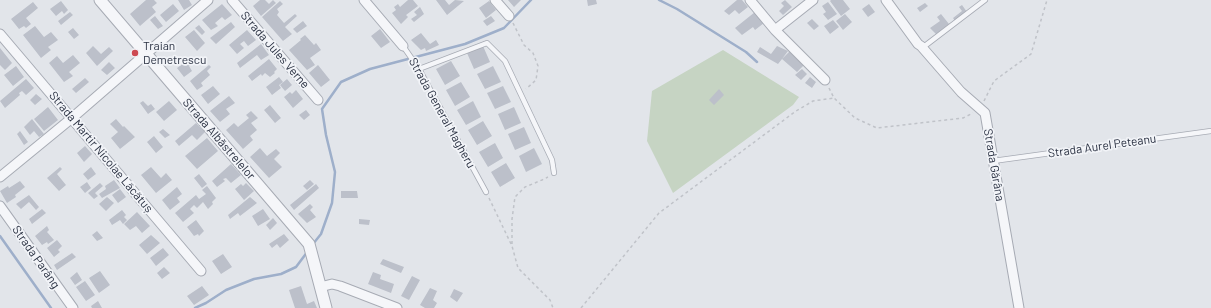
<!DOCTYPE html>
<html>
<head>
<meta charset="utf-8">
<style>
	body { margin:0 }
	canvas { display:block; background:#e2e5ea }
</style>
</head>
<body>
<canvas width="1211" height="308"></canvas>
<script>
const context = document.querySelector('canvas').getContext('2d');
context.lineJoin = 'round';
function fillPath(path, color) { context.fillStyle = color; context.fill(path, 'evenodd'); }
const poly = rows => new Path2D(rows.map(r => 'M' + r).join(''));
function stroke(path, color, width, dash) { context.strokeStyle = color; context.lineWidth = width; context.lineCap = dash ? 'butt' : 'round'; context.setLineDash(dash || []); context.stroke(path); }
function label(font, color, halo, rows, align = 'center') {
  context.font = font + ' Barlow,sans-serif'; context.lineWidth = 3.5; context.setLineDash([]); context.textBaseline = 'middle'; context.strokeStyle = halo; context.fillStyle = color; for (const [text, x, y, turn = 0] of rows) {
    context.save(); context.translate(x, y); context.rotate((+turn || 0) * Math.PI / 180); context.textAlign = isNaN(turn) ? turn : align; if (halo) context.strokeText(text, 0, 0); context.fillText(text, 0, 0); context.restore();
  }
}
const green = poly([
	[723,50,799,97,793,105,673,193,647,141,652,91]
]);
const stream = poly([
	[659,0,677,9,746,52,757,62],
	[0,236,51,308],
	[313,244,321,234,332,203,335,172,326,135,322,109,341,82,370,69,465,44,504,28,531,0],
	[195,308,206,303,226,290,254,279,281,274,296,267,308,251]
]);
const building = poly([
	[146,0,154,0,157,3,152,7,156,12,140,26,130,14],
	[178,0,189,0,192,5,184,10],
	[260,0,265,0,269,4,273,0,276,3,261,16,253,6],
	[408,0,413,0,418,6,406,15,408,17,401,24,392,13,396,10,394,7,398,4,400,7],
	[436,0,445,0,449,5,455,0,464,1,447,15],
	[508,0,521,0,514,7],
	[587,0,596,0,597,4,588,6],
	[737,0,742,0,748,7,739,14,735,10,729,15,724,11],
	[785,0,792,7,783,15,779,11,784,6,781,3],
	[831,0,843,0,850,9,841,16,830,1],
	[61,1,68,10,64,14,62,11,56,16,50,9],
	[280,1,283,4,277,9,279,12,277,15,284,23,295,14,297,16,285,27,292,34,283,41,262,17],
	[489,1,496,10,486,18,479,8],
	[33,2,38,8,26,18,31,24,26,28,24,26,19,29,11,19],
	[828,2,837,14,828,20,823,14,826,12,822,6],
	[925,3,928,6,920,12,917,8],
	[173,4,179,11,166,22,160,15],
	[222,4,232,15,225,20,222,17,215,23,218,26,211,30,202,20],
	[869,4,875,12,868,17,862,9],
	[962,5,967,12,955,21,953,18,962,11,959,7],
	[420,7,424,14,414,22,411,19,417,15,414,12],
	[70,12,73,15,61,25,58,21],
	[755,12,764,23,755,30,753,27,742,35,735,28],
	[845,14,852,22,843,30,836,21],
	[941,14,949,24,936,34,930,28,940,21,937,17],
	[155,16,163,26,158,29,150,20],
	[491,16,495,21,487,26,483,21],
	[812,19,819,26,814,30,807,23],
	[833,20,839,27,830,34,824,26],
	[303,21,307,26,297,33,293,29],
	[231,22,235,27,216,44,210,38],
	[199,25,205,32,202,35,195,28],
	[35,26,44,37,51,32,58,40,48,47,51,50,41,58,23,35],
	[73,28,79,35,74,39,68,32],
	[380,29,390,42,381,48,371,36],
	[194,30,205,43,197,51,185,37],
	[247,30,256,40,248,46,244,41,240,44,244,48,237,54,229,45],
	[421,33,430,44,436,40,439,45,426,51,425,48,421,50,411,40],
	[305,35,314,45,316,43,321,50,310,58,315,65,307,70,289,50,301,40,300,39],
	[261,44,269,55,261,60,257,55,240,68,237,63],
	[93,46,101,54,109,47,113,51,97,66,86,53],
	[483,46,490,62,474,69,467,53],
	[777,46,788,51,782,59,790,51,804,65,797,72,782,59,778,64,757,52,760,47,771,54],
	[0,48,12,63,5,70,0,65],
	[73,55,80,63,69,72,73,76,64,82,49,63,57,56,63,63],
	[191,58,194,63,189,66,192,71,184,77,177,68],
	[269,59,277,69,274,72,275,73,270,77,265,73,262,76,261,74,252,81,248,76],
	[451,61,460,76,445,85,436,69],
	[109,62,115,68,107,75,101,70],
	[209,65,211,67,207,71,210,75,201,83,203,86,197,90,190,81],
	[318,65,330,80,321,87,309,73],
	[16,66,24,77,13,86,4,75],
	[493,66,501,82,485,89,477,74],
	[802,69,807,74,801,80,795,75],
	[279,77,283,82,279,85,281,88,272,95,266,87],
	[810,77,816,82,812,88,805,83],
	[85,78,89,82,76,93,72,89],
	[26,79,34,88,26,95,22,91,19,93,20,95,5,108,0,101],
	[287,79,292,85,285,91,280,85],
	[461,82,470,97,455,106,446,90],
	[213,86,220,94,208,104,201,95],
	[503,86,511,102,495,109,487,93],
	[719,89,724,95,714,105,709,100],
	[296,90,303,99,293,108,284,97,290,92,292,94],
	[36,94,42,99,35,105,30,100],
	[229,96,235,103,226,109,230,114,220,122,210,111],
	[143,101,148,106,151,104,155,109,148,114,140,103],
	[169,101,177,110,164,121,156,112],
	[473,101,481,117,466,125,457,110],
	[270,105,281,118,275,123,264,110],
	[48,107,58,120,44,131,34,119],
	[514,107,521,123,505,130,498,114],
	[306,110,310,115,304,120,299,115],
	[251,111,258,118,251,123,257,130,250,136,253,140,243,149,226,130,234,123,238,127,249,118,246,115],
	[32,119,44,134,39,137,34,131,30,135,24,127],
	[116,119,123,127,124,126,135,137,120,149,111,138,118,132,110,124],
	[483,121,492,136,477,145,468,130],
	[196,123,205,132,197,140,192,135,179,146,175,141],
	[524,127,531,143,515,150,508,134],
	[163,129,170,135,165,138,159,132],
	[20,131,28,142,24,145,17,134],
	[154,136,163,147,156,153,147,142],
	[207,138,218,151,197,169,185,156],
	[495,143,503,158,488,167,479,152],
	[85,146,92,154,84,162,77,153],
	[260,148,267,156,276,149,280,153,274,159,282,167,269,178,250,157],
	[534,148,542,164,526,172,519,156],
	[506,163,515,178,500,187,491,172],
	[231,164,241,175,231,183,226,178,223,179,225,181,217,187,212,181],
	[60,167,62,169,57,174,66,185,59,191,47,178],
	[91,167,96,174,88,180,83,174],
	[151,167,161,178,166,173,172,180,156,193,141,175],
	[199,174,207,184,202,188,194,178],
	[114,180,120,188,102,198,99,194,106,189,105,186],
	[310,180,314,184,307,190,303,186],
	[20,181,25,187,15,195,16,197,7,203,0,191,8,186,9,188],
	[87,182,91,188,85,193,80,187],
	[100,183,103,186,95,193,98,196,94,199,88,193],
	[246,183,254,191,244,200,235,189,241,184,243,186],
	[316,184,319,188,294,210,290,205],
	[207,186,216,198,212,202,213,204,208,209,203,202,197,208,194,205,190,209,194,213,183,222,175,213,196,195,199,199,206,194,202,190],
	[177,187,182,194,177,198,180,202,170,210,162,200],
	[120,189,126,197,118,203,112,195],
	[341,191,357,191,358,198,341,198],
	[29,195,39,207,36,210,29,202,21,209,16,204],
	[107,197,114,203,106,211,99,204],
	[250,197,257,203,240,216,238,213,230,219,228,215],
	[310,204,313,207,310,210,316,217,307,223,298,214],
	[42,209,46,213,32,224,29,219],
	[263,209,270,219,258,226,252,216],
	[122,210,126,215,124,217,127,220,123,224,120,220,112,225,109,220],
	[137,212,150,226,142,233,136,226,130,230,124,224],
	[273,218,277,223,270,230,266,225],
	[359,219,370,220,369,225,359,224],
	[196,220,204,231,199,236,198,234,194,236,187,227],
	[47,226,49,230,47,232,54,240,48,244,47,242,42,245,35,236],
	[97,231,103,238,97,241,92,235],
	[284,234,289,240,280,248,277,244,272,248,269,244],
	[151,235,160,243,147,254,139,245],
	[57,240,62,246,58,250,60,252,54,257,47,248],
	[163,248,169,255,156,266,150,258],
	[72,253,76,257,57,270,54,265],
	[223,254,232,267,221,274,212,261],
	[383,259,404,267,401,273,380,264],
	[164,267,170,273,162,279,157,273],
	[100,271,110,285,99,293,89,278],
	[77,272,82,280,75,285,70,278],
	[373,272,381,275,380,279,394,284,391,293,368,284],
	[412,276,420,280,409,300,401,296],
	[85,281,95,295,86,301,76,287],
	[202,286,209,295,194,305,187,296],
	[301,286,307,304,314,301,317,308,295,308,289,290],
	[430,288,437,291,433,300,437,303,434,308,425,308,420,305],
	[454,289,463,293,457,302,450,297],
	[98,301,102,308,92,308,91,306]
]);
const path = poly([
	[513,23,524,45,533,53,538,66,536,80,526,89],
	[829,88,834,98,855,118,877,128,963,118,973,113],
	[984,101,994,81,1031,54,1047,0],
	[489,198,512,246,518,268,550,300,553,308],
	[512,244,512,219,515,197,525,187,542,180,548,177],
	[581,308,659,213,796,111,813,101,834,98]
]);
const service = poly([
	[403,46,419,69,486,192],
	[921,46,926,45,985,0],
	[419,69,487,43,505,61,552,160,554,173],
	[993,161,1211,131]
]);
const minor = poly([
	[232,0,318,100],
	[364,0,403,46],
	[495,0,509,16],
	[750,0,775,30,825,80],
	[886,0,918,44,921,46,961,92,985,113,1019,308],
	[775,30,813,0],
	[0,34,201,271],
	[0,177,72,118,208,0],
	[0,206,73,308],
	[320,287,332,284,340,286,397,308]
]);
const tertiary = poly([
	[100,0,309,244,326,308]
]);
const markers = [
	[135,53,4,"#cd4a52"]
];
const poiNames = [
	["Traian",143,46],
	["Demetrescu",143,60]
];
const streetNames = [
	["Strada Jules Verne",275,50,49],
	["Strada General Magheru",442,113,61],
	["Strada Albăstrelelor",219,139,49],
	["Strada Aurel Peteanu",1102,146,-8],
	["Strada Martir Nicolae Lăcătuș",101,152,50],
	["Strada Gărâna",994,165,80],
	["Strada Parâng",36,257,55]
];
fillPath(green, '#c6d4c3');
stroke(stream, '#9eafca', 2.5);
fillPath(building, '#bcc0ca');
stroke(service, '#a7abb4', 6);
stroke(minor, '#a7abb4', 11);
stroke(tertiary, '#a7abb4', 13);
stroke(path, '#c0c3c9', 1.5, [3, 3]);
stroke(service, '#f5f6f9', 4.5);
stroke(minor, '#f5f6f9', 9);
stroke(tertiary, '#f5f6f9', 11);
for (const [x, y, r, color] of markers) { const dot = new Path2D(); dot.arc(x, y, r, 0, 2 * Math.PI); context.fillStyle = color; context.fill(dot); stroke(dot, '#f2f4f8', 1.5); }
label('12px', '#2a3142', '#f2f4f8', poiNames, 'left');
label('12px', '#2a3142', '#f2f4f8', streetNames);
</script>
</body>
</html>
